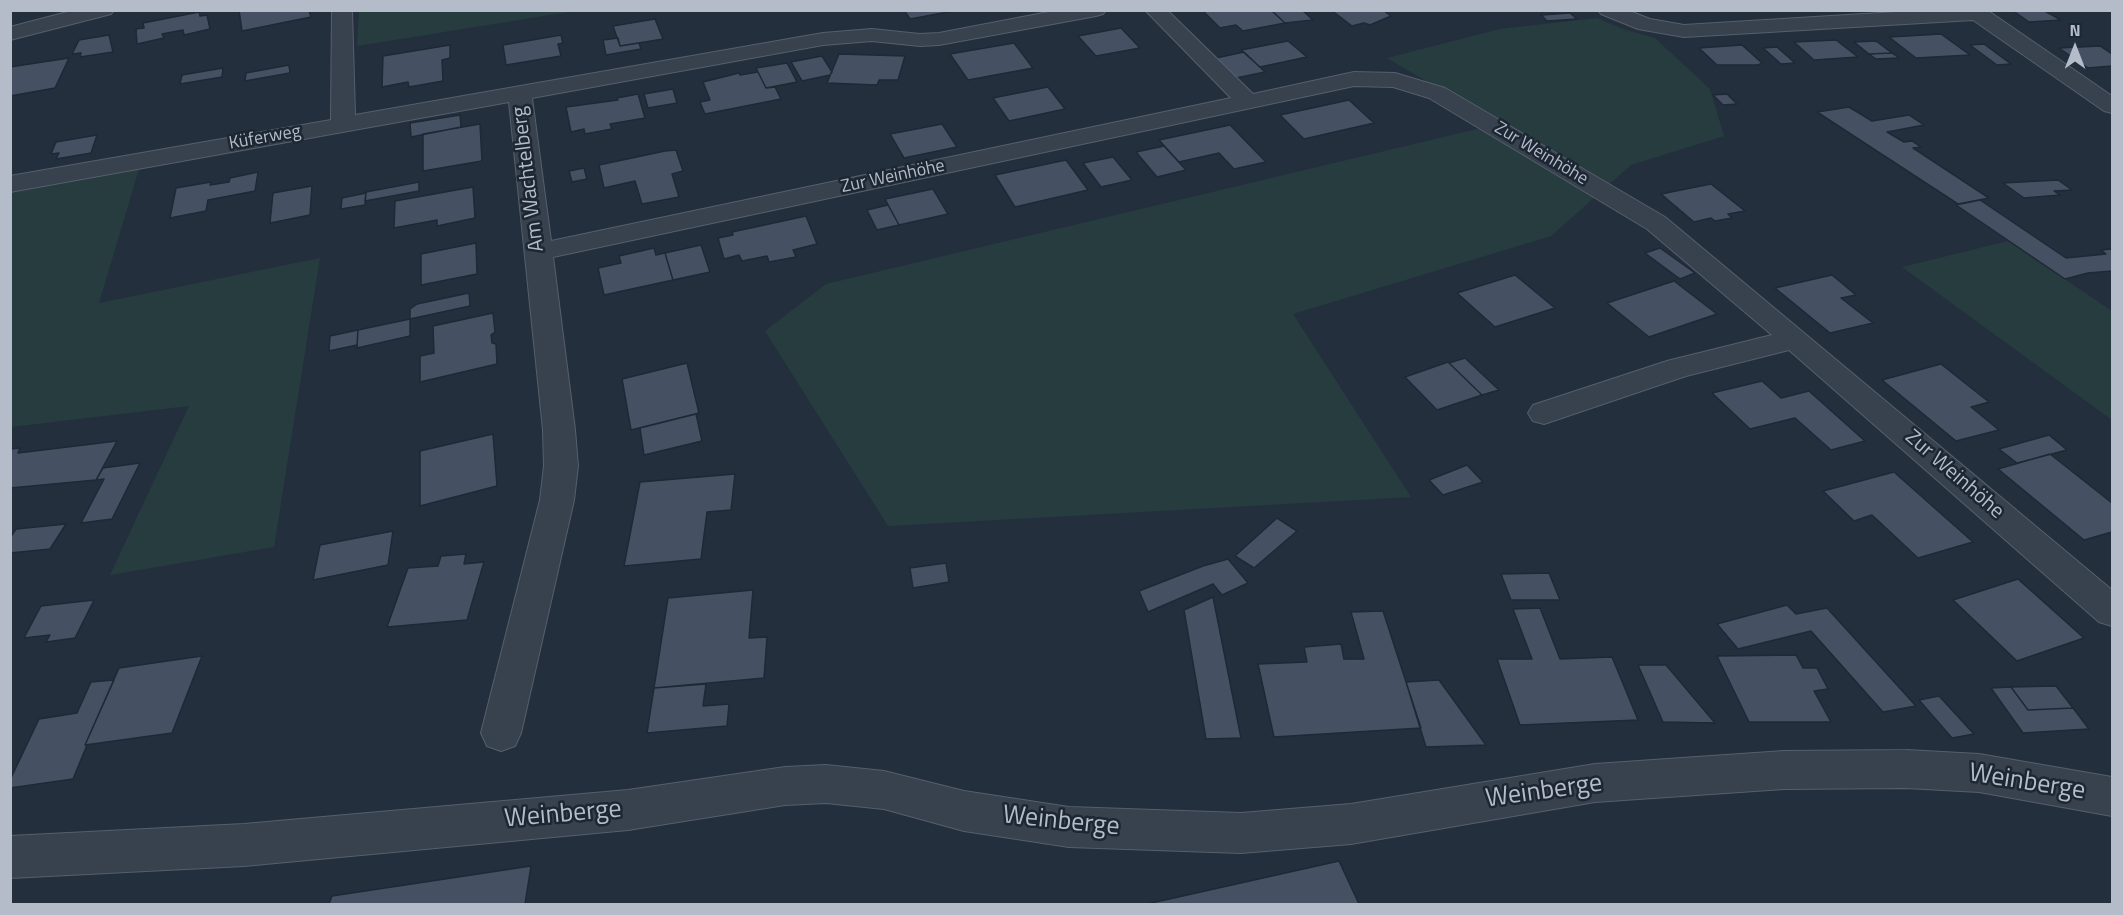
<!DOCTYPE html>
<html>
<head>
<meta charset="utf-8">
<style>
	body { margin:0 }
	#map { position:relative; width:2123px; height:915px; overflow:hidden; background:#242f3e; font-family:"Titillium Web",sans-serif }
	canvas { display:block }
	.frame { position:absolute; inset:0; border:12px solid #b4bcc9; pointer-events:none }
	.north { position:absolute; left:2045px; top:18px; width:60px; height:60px; -webkit-text-stroke:4px #1d2633; paint-order:stroke; rotate:0deg; font-size:16px; font-weight:700; line-height:24px; text-align:center; color:#b4bcc9 }
	.north::after { content:''; display:block; margin:auto; width:21px; height:27px; background:#b4bcc9; clip-path:polygon(50% 0,100% 100%,50% 72%,0 100%) }
</style>
</head>
<body>
<div id="map">
<canvas width="2123" height="915"></canvas>
<div class="frame"></div>
<div class="north">N</div>
</div>
<script>
const context = document.querySelector('canvas').getContext('2d');
context.lineJoin = 'round';
function fillPath(path, color) { context.fillStyle = color; context.fill(path, 'evenodd'); }
const poly = rows => new Path2D(rows.map(r => 'M' + r).join(''));
function stroke(path, color, width, dash) { context.strokeStyle = color; context.lineWidth = width; context.lineCap = dash ? 'butt' : 'round'; context.setLineDash(dash || []); context.stroke(path); }
function label(font, color, halo, rows, align = 'center') {
  context.font = font + ' "Titillium Web",sans-serif'; context.lineWidth = 5; context.setLineDash([]); context.textBaseline = 'middle'; context.strokeStyle = halo; context.fillStyle = color; for (const [text, x, y, turn = 0] of rows) {
    context.save(); context.translate(x, y); context.rotate((+turn || 0) * Math.PI / 180); context.textAlign = isNaN(turn) ? turn : align; if (halo) context.strokeText(text, 0, 0); context.fillText(text, 0, 0); context.restore();
  }
}
const green = poly([
	[359,11,359,10,575,11,357,46],
	[1597,18,1623,29,1655,38,1710,89,1724,136,1631,165,1551,236,1293,314,1411,497,888,526,765,331,826,284,1498,124,1387,58,1500,29],
	[139,169,99,303,320,258,274,547,110,575,189,406,11,427,11,192],
	[2008,241,2112,311,2112,420,1902,267]
]);
const building = poly([
	[239,10,309,10,311,17,242,31,239,10],
	[904,10,954,10,954,11,910,19,904,10],
	[1202,10,1271,10,1285,23,1243,31,1236,25,1220,28,1202,10],
	[1271,10,1302,10,1313,20,1285,23,1271,10],
	[1331,10,1383,10,1391,16,1370,25,1364,23,1352,26,1331,10],
	[2012,10,2043,10,2061,20,2029,22,2012,10],
	[199,12,200,16,207,15,210,29,184,35,183,30,162,34,164,38,137,44,136,29,144,28,143,23,199,12],
	[1570,13,1577,19,1547,21,1541,15,1570,13],
	[655,19,663,39,620,46,613,26,655,19],
	[1121,28,1140,48,1096,56,1078,36,1121,28],
	[1941,34,1970,55,1916,58,1889,37,1941,34],
	[109,35,113,52,80,57,81,53,72,54,79,40,109,35],
	[561,35,563,43,558,44,561,56,506,65,503,45,561,35],
	[618,38,620,46,639,43,641,49,606,55,603,40,618,38],
	[1836,40,1858,57,1814,60,1794,42,1836,40],
	[1288,41,1307,57,1260,67,1241,50,1288,41],
	[1876,41,1892,53,1869,54,1854,42,1876,41],
	[1014,43,1033,68,968,80,950,54,1014,43],
	[1984,44,2011,64,1997,65,1970,45,1984,44],
	[450,45,450,58,442,60,443,81,409,87,408,82,382,87,383,56,450,45],
	[1742,45,1762,63,1758,65,1717,65,1699,48,1742,45],
	[2100,46,2112,54,2112,66,2088,68,2059,48,2100,46],
	[1777,47,1795,63,1781,64,1763,48,1777,47],
	[1244,52,1265,72,1236,78,1216,58,1244,52],
	[1892,53,1899,58,1876,59,1869,54,1892,53],
	[839,54,905,56,898,80,879,80,877,85,827,83,839,54],
	[822,56,832,72,830,75,802,81,791,62,822,56],
	[69,58,55,88,10,96,10,67,69,58],
	[787,63,797,82,766,88,756,68,787,63],
	[289,65,290,73,245,81,246,73,289,65],
	[223,68,222,77,180,84,182,75,223,68],
	[758,72,766,88,775,87,781,99,705,114,700,102,710,100,703,82,739,73,740,75,758,72],
	[1048,87,1065,109,1009,121,993,98,1048,87],
	[673,89,677,103,648,108,644,94,673,89],
	[638,94,645,118,610,124,612,129,585,134,584,129,571,132,566,107,618,100,617,98,638,94],
	[1727,94,1737,104,1723,105,1713,95,1727,94],
	[1349,100,1374,123,1304,139,1280,115,1349,100],
	[1849,107,1872,121,1909,115,1924,125,1887,132,1904,142,1912,141,1921,147,1913,148,1989,198,1958,204,1817,112,1849,107],
	[460,115,461,127,411,137,410,123,460,115],
	[480,124,482,161,423,171,423,134,480,124],
	[942,124,957,147,904,158,890,134,942,124],
	[1230,125,1266,162,1234,169,1219,153,1179,162,1159,140,1230,125],
	[97,135,91,153,56,159,59,153,51,154,56,142,97,135],
	[1164,146,1186,170,1157,177,1136,152,1164,146],
	[676,150,683,171,672,174,679,197,642,204,635,181,604,188,599,165,665,151,676,150],
	[1113,157,1132,180,1101,187,1083,163,1113,157],
	[1066,160,1088,190,1015,207,995,175,1066,160],
	[584,168,587,179,572,182,569,171,584,168],
	[258,172,255,191,208,200,206,211,170,218,176,188,211,182,210,185,229,182,230,178,258,172],
	[2058,180,2072,190,2054,191,2060,195,2024,198,2003,183,2058,180],
	[419,182,419,191,365,201,366,192,419,182],
	[1711,184,1745,211,1728,214,1732,218,1715,221,1711,218,1694,222,1661,194,1711,184],
	[312,186,310,215,270,223,273,193,312,186],
	[473,187,475,218,437,226,437,220,394,228,395,201,473,187],
	[933,189,948,214,899,225,885,199,933,189],
	[366,193,365,205,341,209,342,198,366,193],
	[1980,200,2066,258,2106,254,2101,250,2112,249,2112,271,2088,273,2065,279,1956,205,1980,200],
	[888,205,899,225,877,230,867,210,888,205],
	[806,216,817,244,793,250,796,257,769,262,767,256,742,261,739,255,724,259,718,238,733,235,732,232,806,216],
	[476,243,477,274,421,285,421,254,476,243],
	[701,245,710,272,673,280,665,253,701,245],
	[654,248,656,255,665,253,673,280,604,295,598,268,621,263,619,256,654,248],
	[1660,248,1695,273,1680,279,1645,253,1660,248],
	[1515,275,1555,308,1495,327,1457,293,1515,275],
	[1832,275,1856,295,1841,298,1873,323,1830,333,1775,288,1832,275],
	[1674,281,1717,314,1649,337,1607,303,1674,281],
	[469,293,470,306,410,319,410,309,417,304,469,293],
	[493,313,495,332,491,335,492,343,496,344,497,364,420,382,420,356,434,353,433,326,493,313],
	[410,319,410,336,357,348,358,330,410,319],
	[358,330,357,345,329,351,330,336,358,330],
	[1465,358,1499,390,1482,395,1449,363,1465,358],
	[1448,362,1482,395,1437,410,1405,377,1448,362],
	[687,363,699,413,631,430,622,379,687,363],
	[1941,364,1989,402,1971,407,1999,430,1956,441,1882,380,1941,364],
	[1762,381,1781,398,1809,391,1865,441,1831,450,1795,418,1750,429,1712,393,1762,381],
	[696,414,702,441,644,455,640,428,696,414],
	[493,434,497,486,420,506,420,451,493,434],
	[2049,435,2067,450,2017,463,1999,449,2049,435],
	[117,441,96,480,10,488,10,449,20,448,18,453,117,441],
	[2050,454,2112,503,2112,532,2084,540,1998,469,2050,454],
	[140,463,112,519,81,523,104,479,96,480,103,468,140,463],
	[1467,465,1483,482,1443,495,1429,480,1467,465],
	[1894,472,1973,542,1918,558,1872,515,1854,521,1823,491,1894,472],
	[735,474,731,510,707,512,701,559,624,566,640,482,735,474],
	[1277,518,1297,531,1254,568,1235,556,1277,518],
	[66,524,50,549,10,553,10,538,16,529,66,524],
	[393,531,388,565,313,580,320,545,393,531],
	[466,554,464,564,484,562,467,620,387,627,408,568,438,566,441,556,466,554],
	[1228,559,1248,583,1222,595,1213,584,1148,612,1139,591,1203,566,1228,559],
	[946,563,949,582,913,588,910,568,946,563],
	[1549,573,1560,600,1511,600,1501,574,1549,573],
	[2018,579,2084,638,2017,661,1953,600,2018,579],
	[753,590,749,638,767,637,764,678,654,688,668,598,753,590],
	[1213,597,1241,738,1206,739,1184,610,1213,597],
	[94,600,75,638,46,642,50,635,24,638,41,606,94,600],
	[1787,605,1796,614,1827,608,1916,706,1883,712,1811,631,1738,649,1717,624,1787,605],
	[1540,608,1560,659,1612,657,1638,720,1520,725,1497,659,1532,659,1513,609,1540,608],
	[1383,611,1421,728,1274,737,1258,664,1307,662,1304,647,1341,644,1344,659,1364,659,1351,612,1383,611],
	[1796,655,1803,668,1817,668,1828,689,1814,691,1831,722,1749,722,1717,656,1796,655],
	[202,656,172,733,85,745,119,668,202,656],
	[1638,665,1666,665,1715,723,1663,722,1638,665],
	[114,680,85,745,87,745,73,779,10,788,10,780,39,719,77,713,91,682,114,680],
	[1439,680,1486,745,1426,747,1406,682,1439,680],
	[706,684,703,706,729,704,727,726,647,733,654,688,706,684],
	[2056,686,2073,708,2028,710,2011,687,2056,686],
	[2011,687,2028,710,2073,708,2089,729,2023,733,1991,688,2011,687],
	[1939,696,1974,734,1952,738,1919,700,1939,696],
	[1339,861,1359,904,1147,904,1339,861],
	[531,866,525,904,329,904,332,896,531,866]
]);
const minor = poly([
	[75,10,114,10,111,14,10,40,10,27,75,10],
	[332,10,352,10,355,115,823,33,872,29,920,34,939,33,1059,10,1106,10,1103,14,1096,16,939,45,920,46,872,41,823,45,532,98,551,241,1231,98,1145,10,1167,10,1253,94,1354,72,1395,73,1445,88,1665,217,2112,590,2112,626,2099,622,1789,350,1686,376,1544,424,1533,421,1528,413,1533,405,1667,361,1772,335,1647,229,1429,98,1393,87,1354,86,553,257,575,430,578,466,574,500,521,733,515,746,501,751,487,746,481,733,540,500,544,466,543,430,509,102,10,192,10,176,331,120,332,10],
	[1598,10,1627,10,1650,19,1684,25,1929,10,1987,10,2112,96,2112,113,2104,111,1973,20,1684,37,1638,29,1601,14,1598,10],
	[1906,750,1979,754,2112,777,2112,816,1979,792,1906,788,1784,789,1595,802,1351,844,1241,853,1069,847,964,831,884,809,826,803,785,805,628,830,244,866,10,878,10,836,244,824,628,790,785,767,826,765,884,771,964,791,1069,807,1241,813,1351,804,1595,764,1784,751,1906,750]
]);
const farStreetnames = [
	["Küferweg",265,138,-10],
	["Zur Weinhöhe",1541,154,31],
	["Zur Weinhöhe",893,177,-12]
];
const streetNames = [
	["Am Wachtelberg",529,179,-97],
	["Zur Weinhöhe",1954,475,41]
];
const nearStreetnames = [
	["Weinberge",2027,783,9],
	["Weinberge",1544,792,-8],
	["Weinberge",563,815,-5],
	["Weinberge",1061,822,6]
];
fillPath(green, '#263c3f');
fillPath(building, '#455162');
stroke(building, '#1f2835', 1.5);
stroke(minor, '#565f6c', 2);
fillPath(minor, '#38414e');
label('18px', '#b4bcc9', '#1d2633', farStreetnames);
label('21px', '#b4bcc9', '#1d2633', streetNames);
label('26px', '#b4bcc9', '#1d2633', nearStreetnames);
</script>
</body>
</html>
